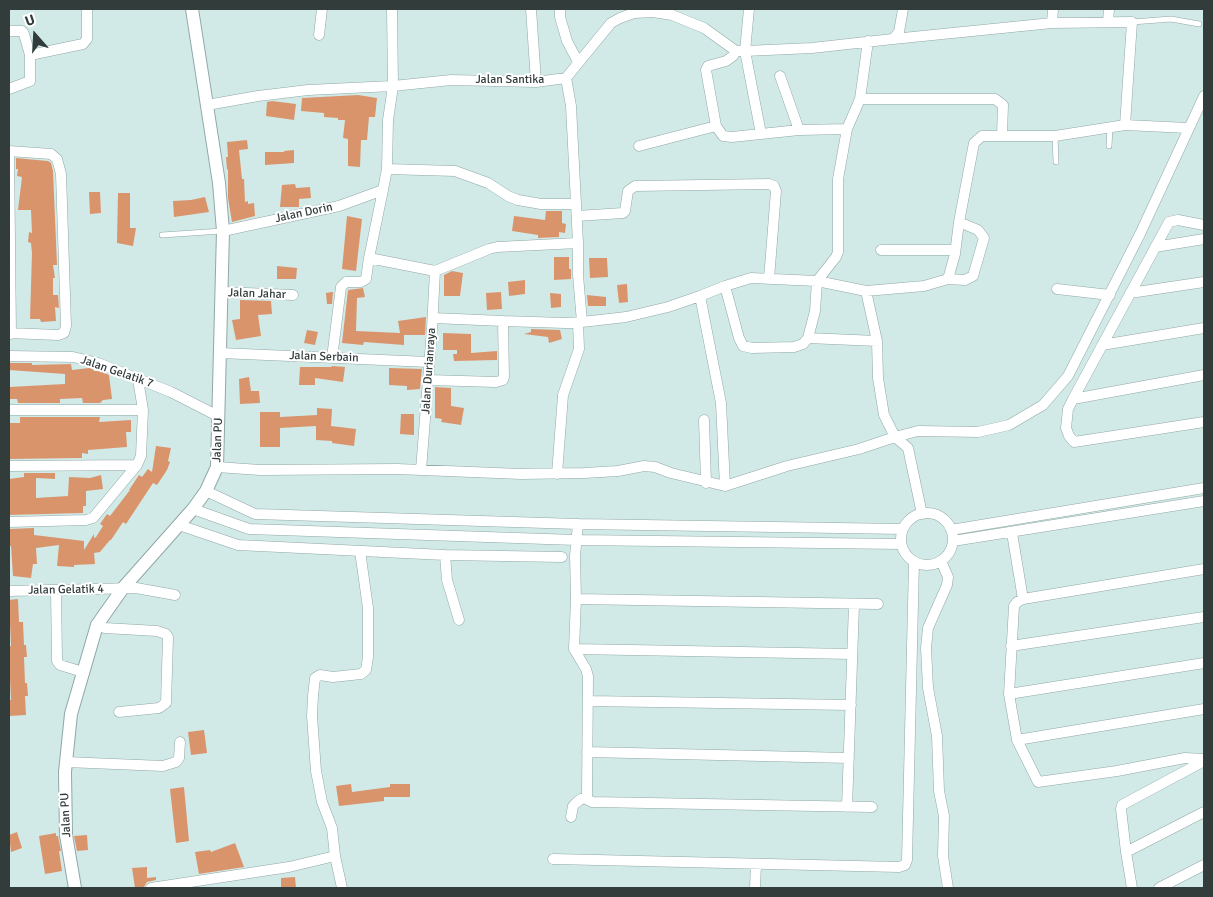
<!DOCTYPE html>
<html>
<head>
<meta charset="utf-8">
<style>
	body { margin:0 }
	#map { position:relative; width:1213px; height:897px; overflow:hidden; background:#d1eae8; font-family:Signika,sans-serif }
	canvas { display:block }
	.frame { position:absolute; inset:0; border:10px solid #323c3b; pointer-events:none }
	.north { position:absolute; left:10px; top:10px; width:50px; height:50px; -webkit-text-stroke:4px #fff; paint-order:stroke; rotate:341deg; font-size:14px; font-weight:700; line-height:20px; text-align:center; color:#323c3b }
	.north::after { content:''; display:block; margin:auto; width:18px; height:22px; background:#323c3b; clip-path:polygon(50% 0,100% 100%,50% 72%,0 100%) }
</style>
</head>
<body>
<div id="map">
<canvas width="1213" height="897"></canvas>
<div class="frame"></div>
<div class="north">U</div>
</div>
<script>
const context = document.querySelector('canvas').getContext('2d');
context.lineJoin = 'round';
function fillPath(path, color) { context.fillStyle = color; context.fill(path, 'evenodd'); }
const poly = rows => new Path2D(rows.map(r => 'M' + r).join(''));
function stroke(path, color, width, dash) { context.strokeStyle = color; context.lineWidth = width; context.lineCap = dash ? 'butt' : 'round'; context.setLineDash(dash || []); context.stroke(path); }
function label(font, color, halo, rows, align = 'center') {
  context.font = font + ' Signika,sans-serif'; context.lineWidth = 4; context.setLineDash([]); context.textBaseline = 'middle'; context.strokeStyle = halo; context.fillStyle = color; for (const [text, x, y, turn = 0] of rows) {
    context.save(); context.translate(x, y); context.rotate((+turn || 0) * Math.PI / 180); context.textAlign = isNaN(turn) ? turn : align; if (halo) context.strokeText(text, 0, 0); context.fillText(text, 0, 0); context.restore();
  }
}
const building = poly([
	[358,95,377,98,375,117,369,117,367,140,361,140,360,167,348,166,348,139,343,138,345,120,338,120,338,118,324,117,324,113,301,111,302,98],
	[272,101,296,104,294,120,266,116,267,102],
	[247,140,248,149,239,150,242,179,244,179,245,202,248,201,248,204,254,203,255,216,232,222,228,198,228,169,227,170,226,157,228,157,227,142],
	[294,150,294,163,265,165,265,152,284,152,284,151],
	[16,158,48,161,51,163,53,171,57,265,53,265,55,278,53,278,53,295,58,295,59,308,55,307,56,321,41,322,40,319,30,319,32,253,31,243,28,242,29,232,32,233,31,210,18,210,22,177,17,176,18,169,16,169],
	[295,184,296,188,310,187,311,198,299,199,299,207,280,207,282,185],
	[89,192,100,192,101,213,90,214],
	[118,193,130,193,130,228,136,228,133,246,117,243],
	[205,197,209,212,174,217,173,201,191,200],
	[546,211,562,211,562,223,566,224,565,233,559,232,559,237,538,238,538,235,512,231,514,216,545,220],
	[347,216,362,219,356,271,342,269],
	[554,257,569,257,569,269,571,269,571,279,554,280],
	[589,258,607,258,608,277,590,278],
	[277,266,297,268,296,279,277,279],
	[452,271,463,273,460,296,444,296,444,275],
	[525,280,525,294,509,296,508,282],
	[627,284,628,302,619,303,617,285],
	[363,288,365,297,357,298,356,331,400,333,398,321,426,317,425,335,404,335,404,345,364,342,363,345,342,343,348,290],
	[332,292,333,292,332,304,327,304,326,293],
	[501,292,502,309,487,310,486,293],
	[550,293,561,294,561,307,551,308],
	[587,295,606,297,606,306,588,306],
	[240,300,271,301,272,314,258,315,261,336,236,340,232,320,240,319],
	[531,329,560,330,562,339,549,343,548,337,524,334,531,332],
	[307,330,318,332,315,345,304,343],
	[443,333,471,334,471,353,497,351,497,360,454,361,453,354,457,354,457,350,443,350],
	[9,363,32,363,32,365,71,364,72,370,89,368,93,369,94,371,100,371,109,375,112,399,103,400,100,403,83,403,82,398,60,399,60,403,18,403,17,399,9,399,9,387,65,384,65,374,9,370],
	[332,366,345,367,343,382,315,378,315,385,299,385,300,367,331,367],
	[389,368,422,369,420,389,407,390,407,386,389,385],
	[249,377,251,391,259,391,260,403,240,404,239,379],
	[435,387,451,388,451,406,464,408,461,425,441,422,442,419,435,418],
	[317,408,332,409,331,426,356,429,354,446,332,443,332,441,316,440,316,426,280,428,280,447,260,447,260,412,280,412,280,417,317,415],
	[401,414,414,414,414,435,400,434],
	[20,417,100,417,99,422,131,420,131,432,126,432,127,447,88,450,88,454,82,453,82,458,9,459,10,423,20,423],
	[156,446,171,448,168,461,170,462,167,470,157,485,153,483,126,524,123,522,111,540,110,540,100,552,94,553,95,564,74,565,74,567,57,566,59,545,36,548,37,564,33,564,31,578,13,576,11,546,9,546,9,529,34,528,34,535,84,541,84,550,94,534,94,538,96,537,103,526,100,524,107,514,110,516,130,490,129,490,139,475,142,477,148,469,152,472],
	[24,473,55,473,55,479,36,478,36,498,68,496,69,477,90,478,101,475,103,489,86,491,86,506,83,506,83,513,9,515,9,479,24,477],
	[18,599,19,622,23,622,24,645,26,645,27,657,24,657,25,683,27,683,28,696,25,696,26,715,9,716,9,700,11,700,9,658,9,646,11,646,9,600],
	[204,730,207,753,191,755,188,732],
	[351,784,352,792,390,787,390,784,410,784,410,797,384,797,384,801,339,806,336,786],
	[184,787,189,841,176,843,170,789],
	[17,832,22,848,11,852,9,835],
	[56,833,56,836,58,836,61,851,59,851,62,871,45,874,39,836],
	[87,835,88,850,77,851,74,836],
	[235,843,244,867,199,874,195,852,210,850,211,852],
	[147,867,147,878,156,877,156,880,147,882,144,887,135,888,132,868],
	[295,877,296,888,281,888,281,878]
]);
const service = poly([
	[1132,22,1171,19,1199,24],
	[1055,136,1056,162],
	[1109,146,1110,128],
	[162,235,222,231]
]);
const minor = poly([
	[531,9,536,82],
	[560,9,560,17,567,41,578,62],
	[749,9,745,51,761,134],
	[1108,22,1109,9],
	[1052,23,1053,9],
	[9,31,22,31,24,34,30,55,83,44,87,39,87,9],
	[319,35,322,9],
	[893,39,1052,23,1132,22,1125,125],
	[780,76,799,130],
	[566,78,571,106,578,243,578,275,582,322,626,317,668,307,700,296,721,403,725,486],
	[9,89,30,81,30,55],
	[860,99,995,99,1003,105,1002,135],
	[207,105,258,96,308,90,393,86,451,80,536,82,566,78,611,23,620,18,634,13,653,12,672,15,704,28,736,51,745,51,812,48,893,39,899,32,903,9],
	[716,126,706,70,708,66,726,61,733,56,736,51],
	[639,146,716,126,723,136,732,137,799,130,847,129],
	[9,151,51,154,57,159,61,174,66,326,64,333,58,335,9,333],
	[9,151,11,334],
	[387,169,455,171,488,183,508,196,518,200,541,204,576,204],
	[577,216,623,213,625,211,628,191,635,186,769,184,774,186,776,191,769,279],
	[223,231,339,206,383,190],
	[1155,247,1204,239],
	[881,250,955,250],
	[369,258,435,271,489,249,497,247,578,243],
	[948,279,965,280,973,276,984,238,978,230,959,222],
	[725,286,739,338,743,346,752,348,794,347,803,344,808,338],
	[1057,289,1110,295],
	[866,291,877,341,878,378,884,415,895,437,908,448,922,514],
	[222,292,293,295],
	[1130,293,1204,282],
	[700,296,725,286,751,278,817,281,836,257,838,252,838,179,847,129,860,99,868,41],
	[503,321,565,323,582,322],
	[877,341,808,338,815,311,817,281,866,291,924,286,948,279,955,254,959,222,974,143,982,136,1055,136,1125,125,1188,128],
	[1102,345,1204,328],
	[220,353,429,362],
	[9,356,73,357,98,363,171,392,218,416],
	[332,358,341,287,346,282,361,282,366,279,369,258,383,190,387,169,388,120,393,86,392,9],
	[1204,375,1073,399,1068,409,1066,428,1069,436,1074,442,1204,422],
	[428,380,496,382,503,380,504,377,503,321,433,318],
	[1073,399,1169,222,1178,220,1204,225],
	[9,410,143,410],
	[704,420,706,483],
	[9,466,137,465],
	[217,467,260,470,397,469,521,474,584,473,618,471,644,466,655,467,671,473,725,486,787,466,859,449,895,437,918,431,978,432,1009,425,1043,405,1068,376,1140,234,1204,96],
	[421,470,432,329,435,271],
	[557,474,563,395,579,349,578,322],
	[206,491,255,514,578,524,903,529],
	[193,509,249,529,576,540,901,544],
	'901 539a26 26 0 1 1 52 0a26 26 0 1 1-52 0Z',
	[9,522,86,520,93,518,137,465,141,456,143,410,138,379],
	[578,524,575,556,576,599,574,649,586,669,588,676,587,796,588,800,592,802,872,807],
	[179,525,238,545,445,555,562,557],
	[951,530,1204,488],
	[1012,533,1023,599,1017,602,1014,606,1009,694,1017,740,1038,782,1117,771,1185,758,1204,759],
	[953,541,1204,501],
	[445,555,447,580,459,620],
	[941,561,948,577,947,585,928,628,926,648,928,688,937,736,939,791,944,816,943,856,948,888],
	[56,590,57,661,60,665,83,672],
	[9,591,136,588,175,595],
	[576,599,878,604],
	[1023,599,1204,569],
	[97,625,105,628,157,631,166,634,168,637,166,703,159,708,119,712],
	[1011,646,1204,617],
	[574,649,852,654],
	[1009,694,1204,663],
	[588,701,851,705],
	[1017,740,1204,709],
	[587,752,849,758],
	[66,762,163,766,176,762,179,758,180,742],
	[847,807,854,604],
	[571,817,573,806,576,803,581,799,588,798],
	[1126,852,1204,812],
	[553,859,899,867,905,865,907,860,914,562],
	[151,888,289,867,335,856],
	[342,888,335,856,332,828,322,802,316,771,312,716,313,696,315,678,320,675,333,677,361,674,366,670,368,657,368,608,360,551],
	[755,888,756,864],
	[1132,888,1126,852,1121,809,1122,805,1204,761],
	[1159,888,1204,865]
]);
const tertiary = poly([
	[75,888,66,835,65,772,71,714,97,625,123,588,193,509,206,491,217,467,223,231,219,183,192,9]
]);
const streetNames = [
	["Jalan Santika",510,80],
	["Jalan Dorin",304,213,-12],
	["Jalan Jahar",257,294,2],
	["Jalan Serbain",324,357,2],
	["Jalan Durianraya",429,371,-86],
	["Jalan Gelatik 7",117,372,19],
	["Jalan PU",218,440,-88],
	["Jalan Gelatik 4",66,590,-1],
	["Jalan PU",66,815,-93]
];
fillPath(building, '#da946c');
stroke(service, '#90a7a6', 6);
stroke(minor, '#90a7a6', 11);
stroke(tertiary, '#90a7a6', 14);
stroke(service, '#fff', 5);
stroke(minor, '#fff', 10);
stroke(tertiary, '#fff', 12);
label('12px', '#323c3b', '#fff', streetNames);
</script>
</body>
</html>
